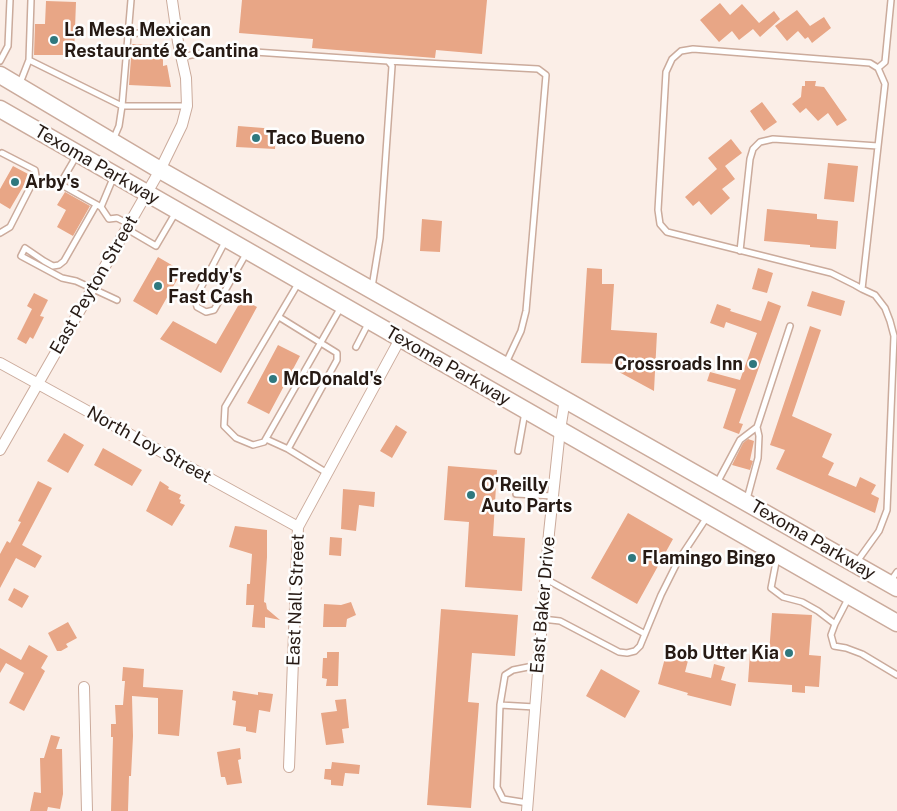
<!DOCTYPE html>
<html>
<head>
<meta charset="utf-8">
<style>
	body { margin:0 }
	canvas { display:block; background:#fbeee7 }
</style>
</head>
<body>
<canvas width="897" height="811"></canvas>
<script>
const context = document.querySelector('canvas').getContext('2d');
context.lineJoin = 'round';
function fillPath(path, color) { context.fillStyle = color; context.fill(path, 'evenodd'); }
const poly = rows => new Path2D(rows.map(r => 'M' + r).join(''));
function stroke(path, color, width, dash) { context.strokeStyle = color; context.lineWidth = width; context.lineCap = dash ? 'butt' : 'round'; context.setLineDash(dash || []); context.stroke(path); }
function label(font, color, halo, rows, align = 'center') {
  context.font = font + ' "Public Sans",sans-serif'; context.lineWidth = 5; context.setLineDash([]); context.textBaseline = 'middle'; context.strokeStyle = halo; context.fillStyle = color; for (const [text, x, y, turn = 0] of rows) {
    context.save(); context.translate(x, y); context.rotate((+turn || 0) * Math.PI / 180); context.textAlign = isNaN(turn) ? turn : align; if (halo) context.strokeText(text, 0, 0); context.fillText(text, 0, 0); context.restore();
  }
}
const building = poly([
	[242,0,487,0,482,54,436,50,435,58,312,48,313,39,239,33],
	[46,1,76,2,74,55,34,55,35,24,45,24],
	[720,3,730,15,742,4,759,23,774,11,780,19,760,37,753,29,739,40,732,31,719,42,700,20],
	[797,10,810,26,824,17,831,28,812,43,808,37,805,39,798,31,787,41,775,26],
	[132,44,157,45,156,57,163,57,163,66,167,65,171,87,129,85],
	[805,81,816,81,815,86,824,87,847,120,837,126,828,113,818,121,806,108,800,113,792,104,801,97,802,86,805,86],
	[762,102,777,122,764,131,750,111],
	[238,126,276,129,275,149,236,147],
	[731,139,742,153,725,166,735,179,722,189,730,198,711,215,699,201,693,206,685,197,717,169,708,158],
	[828,163,858,166,854,202,824,199],
	[13,166,30,175,10,209,0,203,0,189],
	[65,192,90,206,73,236,57,227,66,210,57,205],
	[767,209,817,214,817,219,838,221,836,249,810,247,810,245,764,241],
	[422,219,442,221,440,252,420,251],
	[158,257,182,271,157,315,133,301],
	[587,268,602,269,602,284,614,284,611,330,657,333,654,391,619,372,620,364,581,363],
	[758,268,773,273,767,293,752,289],
	[812,291,845,301,841,316,807,306],
	[34,293,48,300,40,316,44,317,33,339,30,337,26,344,17,339,32,309,27,306],
	[242,299,257,307,221,373,160,339,173,321,216,344],
	[768,301,781,306,739,423,743,424,739,434,723,428,736,389,707,381,710,372,740,380,757,333,726,322,724,328,710,323,717,304,731,309,730,311,761,321],
	[810,326,821,330,792,416,832,434,822,457,834,463,828,475,856,487,860,477,876,485,871,494,879,498,875,513,776,469,785,450,770,445],
	[278,345,300,356,269,414,247,403],
	[396,425,407,432,392,458,380,451],
	[64,433,84,445,68,473,47,461],
	[748,439,754,441,750,460,753,461,750,470,732,465,743,443],
	[103,448,142,470,132,486,94,465],
	[448,466,497,470,493,536,525,538,522,591,465,587,469,522,444,520],
	[38,481,52,488,22,545,42,556,35,568,16,558,0,588,0,554,7,541,10,543,21,522,18,521],
	[160,481,169,487,168,489,181,495,179,499,181,500,180,503,185,505,172,526,146,511],
	[343,489,375,492,374,507,359,505,356,531,341,529],
	[628,513,673,539,637,604,591,578],
	[235,526,267,530,267,557,264,602,266,603,267,609,280,620,265,617,265,628,252,627,254,605,246,605,247,584,250,584,252,554,229,547],
	[330,537,342,538,341,556,329,555],
	[14,588,29,596,22,608,8,600],
	[351,602,356,615,347,619,346,627,323,627,324,604,341,605],
	[441,609,518,615,515,656,472,653,468,702,479,703,471,808,427,805],
	[772,613,812,615,809,655,821,656,819,687,805,686,805,693,792,692,792,685,748,682,750,653,769,654],
	[68,622,77,638,66,644,68,647,61,651,57,651,48,633],
	[29,645,48,656,41,668,45,671,24,711,9,703,24,673,6,663,0,673,0,648,21,660],
	[668,647,690,653,685,672,711,678,714,664,725,667,721,680,736,684,731,706,687,695,688,693,658,684],
	[327,652,339,652,338,686,326,686,327,679,322,678,323,658,327,658],
	[123,667,144,669,143,687,183,690,179,736,158,734,158,698,132,696,133,736,131,776,129,776,128,811,111,811,113,737,111,737,111,724,116,724,115,705,123,705,125,681,122,681],
	[601,669,640,691,625,718,586,696],
	[233,691,258,695,258,692,273,694,270,712,259,710,256,733,246,731,246,727,233,725,236,701,232,700],
	[346,699,349,728,342,729,344,743,326,745,321,713,337,711,335,700],
	[51,735,60,737,56,749,62,749,63,794,60,809,48,807,47,811,30,811,34,792,41,793,40,758,44,758],
	[240,748,241,759,238,760,242,783,227,785,225,777,221,777,217,752],
	[332,762,360,765,359,774,345,773,343,786,331,785,331,780,324,779,325,769,331,769]
]);
const service = poly([
	[128,34,176,30],
	[181,57,207,52,225,50,388,61,392,66,380,238,372,287],
	[29,60,122,106,187,106],
	[0,61,8,46,10,0],
	[388,61,538,69,546,75,526,311,521,331,505,365],
	[878,68,885,62,891,0],
	[20,83,29,60,31,0],
	[113,140,119,126,122,106,131,0],
	[77,155,60,184,101,207],
	[114,176,101,207,109,219,117,218,129,224],
	[96,205,64,261,59,265,53,266,44,261,25,248,21,256,62,278,76,281,117,300],
	[127,229,156,246,176,212],
	[0,233,10,227,36,176,35,170,2,153],
	[226,240,195,299,197,307,206,312,214,310,246,254],
	[740,251,750,159,753,149,760,142,773,139,878,146],
	[299,282,225,407,224,426,236,438,253,445,264,442,341,307],
	[279,317,337,353,337,360,288,449],
	[356,347,369,322],
	[757,427,790,326],
	[266,439,288,449,327,473],
	[518,451,525,412],
	[717,483,740,440,757,427,759,436,758,458,747,499],
	[516,494,553,496],
	[777,557,771,588,783,597,802,602,818,611,835,624,849,597],
	[856,563,879,531,887,510,894,336,890,321,885,308,875,295,862,289,855,285,831,273,667,232,660,224,658,210,666,72,672,59,681,51,693,49,870,63,878,68,885,84,862,289],
	[546,579,645,634],
	[890,582,897,572],
	[542,619,560,621,619,652,627,653,635,651,640,646,661,595,678,561,707,517],
	[835,624,831,635,834,646,846,648,862,654,897,675],
	[500,705,535,707],
	[528,803,503,799,497,787,500,705,505,675,513,670,538,665]
]);
const minor = poly([
	[0,363,298,527],
	[0,450,160,170,182,125,187,106,186,78,178,42,172,0],
	[84,687,87,811],
	[289,767,298,527,400,339],
	[527,811,549,533,560,430,565,399]
]);
const primary = poly([
	[0,75,160,170,897,588],
	[0,109,897,623]
]);
const markers = [
	[54,40,5,"#2f787e"],
	[256,138,5,"#2f787e"],
	[15,182,5,"#2f787e"],
	[158,286,5,"#2f787e"],
	[753,364,5,"#2f787e"],
	[273,379,5,"#2f787e"],
	[471,495,5,"#2f787e"],
	[632,558,5,"#2f787e"],
	[789,653,5,"#2f787e"]
];
const poiNames = [
	["La Mesa Mexican",64,30],
	["Restauranté & Cantina",64,51],
	["Taco Bueno",266,138],
	["Arby's",25,182],
	["Freddy's",168,276],
	["Fast Cash",168,297],
	["Crossroads Inn",743,364,"right"],
	["McDonald's",283,379],
	["O'Reilly",481,485],
	["Auto Parts",481,506],
	["Flamingo Bingo",642,558],
	["Bob Utter Kia",779,653,"right"]
];
const streetNames = [
	["Texoma Parkway",97,165,30],
	["East Peyton Street",94,285,-60],
	["Texoma Parkway",448,366,30],
	["North Loy Street",149,445,29],
	["Texoma Parkway",813,540,30],
	["East Nall Street",296,600,-88],
	["East Baker Drive",543,605,-85]
];
fillPath(building, '#e8a686');
stroke(service, '#cbab9c', 8);
stroke(minor, '#cbab9c', 12);
stroke(primary, '#cbab9c', 19);
stroke(service, '#fff', 5);
stroke(minor, '#fff', 10);
stroke(primary, '#fff', 16);
for (const [x, y, r, color] of markers) { const dot = new Path2D(); dot.arc(x, y, r, 0, 2 * Math.PI); context.fillStyle = color; context.fill(dot); stroke(dot, '#fefefe', 2); }
label('bold 18px', '#261a14', '#fefefe', poiNames, 'left');
label('18px', '#261a14', '#fefefe', streetNames);
</script>
</body>
</html>
